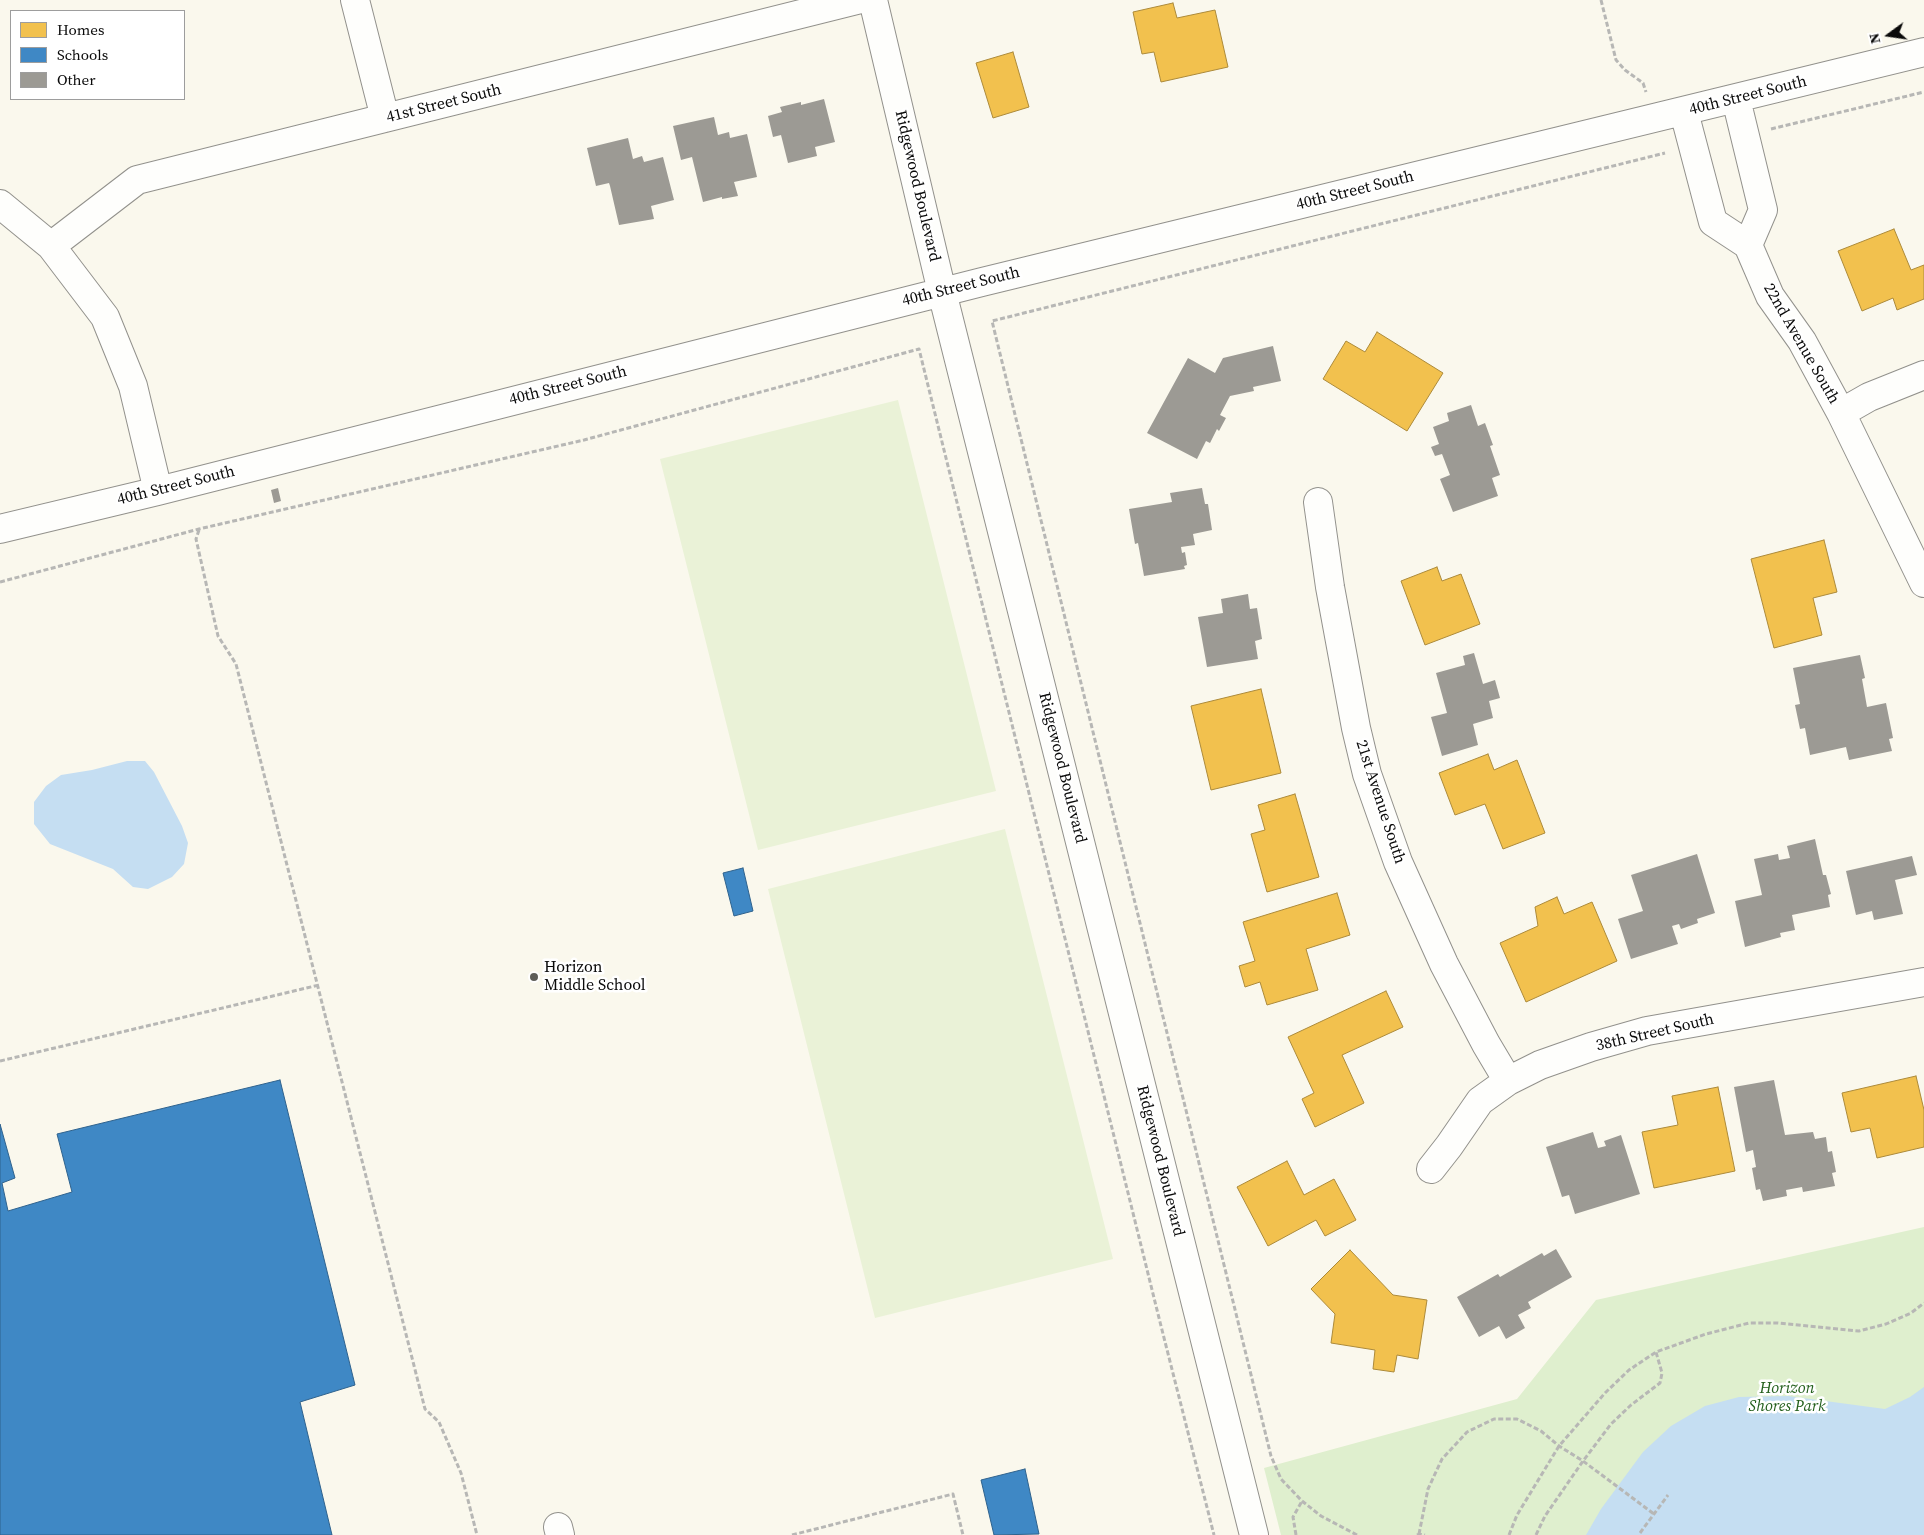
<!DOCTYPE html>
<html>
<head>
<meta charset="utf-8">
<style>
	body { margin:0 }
	#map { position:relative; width:1924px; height:1535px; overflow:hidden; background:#faf8ed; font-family:"Source Serif 4",serif }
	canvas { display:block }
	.legend { position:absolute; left:10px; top:10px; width:175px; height:90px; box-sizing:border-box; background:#fff; border:1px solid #9d9d9d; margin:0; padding:6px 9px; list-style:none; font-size:15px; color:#0a0a0a }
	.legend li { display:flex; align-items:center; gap:10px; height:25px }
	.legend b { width:25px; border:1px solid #9d9d9d }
	.north { position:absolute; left:1864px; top:10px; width:50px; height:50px; -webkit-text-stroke:4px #fff; paint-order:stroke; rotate:256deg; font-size:14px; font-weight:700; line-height:20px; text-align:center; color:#0a0a0a }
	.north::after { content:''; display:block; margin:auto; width:18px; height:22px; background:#0a0a0a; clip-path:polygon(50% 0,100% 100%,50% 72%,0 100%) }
</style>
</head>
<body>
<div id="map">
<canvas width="1924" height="1535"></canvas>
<ul class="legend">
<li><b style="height:14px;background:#f2c14e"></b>Homes</li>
<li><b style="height:14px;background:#3f88c5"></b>Schools</li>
<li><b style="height:14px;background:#9c9a94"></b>Other</li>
</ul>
<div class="north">N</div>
</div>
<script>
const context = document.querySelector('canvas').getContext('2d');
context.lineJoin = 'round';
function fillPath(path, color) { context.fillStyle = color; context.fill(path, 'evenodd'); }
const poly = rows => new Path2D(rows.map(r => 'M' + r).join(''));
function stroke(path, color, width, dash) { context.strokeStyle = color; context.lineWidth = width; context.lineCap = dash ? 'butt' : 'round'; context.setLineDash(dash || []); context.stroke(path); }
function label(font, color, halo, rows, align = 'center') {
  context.font = font + ' "Source Serif 4",serif'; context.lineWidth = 5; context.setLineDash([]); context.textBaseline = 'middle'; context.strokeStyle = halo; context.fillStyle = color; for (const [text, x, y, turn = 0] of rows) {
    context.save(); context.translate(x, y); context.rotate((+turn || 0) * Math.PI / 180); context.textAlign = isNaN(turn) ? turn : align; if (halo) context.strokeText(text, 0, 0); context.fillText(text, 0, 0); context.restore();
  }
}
const green = poly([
	[1924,1227,1924,1535,1281,1535,1264,1468,1517,1399,1596,1300]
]);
const pitch = poly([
	[898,400,996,791,758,850,660,459],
	[1005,829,1113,1259,875,1318,768,889]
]);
const water = poly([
	[127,761,145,761,154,772,182,826,188,843,184,864,172,877,148,889,133,887,113,869,50,844,34,824,34,802,46,786,61,775,92,770],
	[1924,1387,1924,1535,1586,1535,1601,1509,1643,1452,1671,1426,1705,1406,1739,1397,1788,1396,1885,1409,1910,1397]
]);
const homes = poly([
	[1173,3,1177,18,1215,10,1228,67,1161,82,1154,52,1142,54,1133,12,1173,3],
	[1013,52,1029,107,993,118,976,63,1013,52],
	[1894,229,1911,270,1924,265,1924,299,1897,310,1893,298,1862,311,1838,251,1894,229],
	[1377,332,1443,373,1407,431,1323,379,1346,341,1365,352,1377,332],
	[1824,540,1837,592,1813,598,1822,635,1774,648,1751,559,1824,540],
	[1437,567,1442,581,1461,574,1480,624,1425,645,1401,581,1437,567],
	[1261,689,1281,773,1211,790,1191,706,1261,689],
	[1488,754,1494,770,1517,760,1545,833,1503,849,1485,804,1455,815,1439,773,1488,754],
	[1295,794,1319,877,1267,892,1251,834,1265,830,1258,805,1295,794],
	[1337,893,1350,935,1306,949,1318,990,1267,1005,1260,982,1245,987,1239,966,1255,961,1243,922,1337,893],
	[1557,897,1564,914,1592,902,1617,961,1526,1002,1500,943,1538,926,1535,907,1557,897],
	[1386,991,1403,1027,1342,1055,1364,1103,1315,1127,1302,1099,1314,1093,1288,1037,1386,991],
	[1916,1076,1924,1110,1924,1147,1877,1158,1870,1128,1851,1132,1842,1093,1916,1076],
	[1718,1087,1735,1171,1654,1188,1642,1132,1678,1125,1672,1096,1718,1087],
	[1287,1161,1304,1195,1334,1179,1356,1220,1325,1236,1316,1220,1268,1246,1237,1187,1287,1161],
	[1350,1250,1393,1295,1427,1300,1418,1359,1397,1355,1394,1372,1373,1369,1375,1350,1331,1343,1335,1314,1311,1289,1350,1250]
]);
const schools = poly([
	[743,868,753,911,734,916,723,873,743,868],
	[280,1080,355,1385,300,1402,332,1535,0,1535,0,1124,15,1178,2,1183,8,1211,72,1192,57,1134,280,1080],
	[1025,1469,1039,1534,994,1535,981,1480,1025,1469]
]);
const building = poly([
	[824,99,835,142,815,147,817,156,788,163,781,135,773,137,768,116,782,112,780,107,801,102,801,105],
	[714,117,718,135,729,132,730,138,747,134,757,177,734,182,738,196,722,199,722,197,703,202,692,157,681,160,673,126],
	[628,138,633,159,642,156,644,162,663,157,674,200,651,206,654,219,619,225,610,186,609,183,596,186,587,148],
	[1273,346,1281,381,1253,387,1254,391,1230,396,1220,415,1226,418,1219,431,1217,429,1210,443,1206,441,1197,459,1147,433,1188,358,1215,373,1223,358],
	[1471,405,1478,426,1485,423,1493,445,1490,446,1500,475,1492,478,1498,496,1453,512,1440,479,1450,475,1442,454,1435,456,1431,447,1439,444,1433,427,1449,421,1447,413],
	[278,488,281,501,274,503,271,490],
	[1202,488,1205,504,1208,504,1212,530,1193,534,1195,545,1181,547,1182,553,1185,552,1187,565,1184,566,1185,569,1144,576,1138,543,1135,544,1129,509,1172,502,1170,493],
	[1248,594,1250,609,1257,608,1262,639,1255,641,1258,659,1207,667,1198,617,1223,613,1221,599],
	[1474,653,1483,684,1495,680,1500,698,1489,701,1493,718,1473,724,1478,745,1442,756,1431,717,1447,713,1436,673,1465,665,1463,656],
	[1860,655,1865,678,1862,679,1867,707,1886,703,1893,738,1889,739,1892,751,1849,760,1846,747,1810,755,1805,728,1800,729,1795,705,1800,704,1793,668],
	[1815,839,1823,875,1826,875,1831,894,1828,895,1830,907,1792,915,1795,930,1780,933,1781,937,1745,947,1735,901,1762,895,1754,859,1778,854,1779,860,1790,858,1787,846],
	[1697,854,1715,913,1697,919,1698,923,1681,929,1679,924,1672,926,1678,944,1631,959,1618,919,1643,911,1631,875],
	[1912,856,1917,875,1895,880,1903,914,1874,920,1872,911,1856,915,1846,871],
	[1774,1080,1785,1135,1813,1132,1815,1139,1826,1137,1828,1152,1832,1151,1836,1172,1832,1173,1835,1186,1803,1192,1802,1187,1786,1190,1787,1196,1763,1201,1760,1189,1756,1190,1752,1168,1756,1167,1753,1150,1746,1152,1734,1087],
	[1593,1132,1598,1148,1606,1146,1604,1141,1621,1135,1640,1194,1575,1214,1569,1195,1562,1197,1546,1147],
	[1556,1249,1572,1277,1528,1302,1531,1308,1518,1315,1525,1328,1506,1339,1499,1326,1479,1337,1457,1297,1498,1274,1500,1277,1542,1253,1544,1256]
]);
const path = poly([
	[1601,0,1616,60,1625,70,1643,83,1646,92],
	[1771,129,1924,92],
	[199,530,196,539,218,636,236,664,425,1409,439,1422,461,1473,477,1535],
	[0,582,199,529,584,440,919,349,1160,1322,1214,1535],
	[0,1061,319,985],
	[1640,1533,1668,1495],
	[1419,1534,1428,1489,1442,1459,1467,1432,1494,1419,1517,1419,1541,1431,1559,1446,1583,1461,1654,1514],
	[792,1535,953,1494,963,1535],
	[1296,1535,1293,1517,1302,1501],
	[1357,1535,1321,1516,1302,1501,1281,1479,1271,1456,992,321,1665,153],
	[1417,1535,1419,1534,1425,1535],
	[1509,1535,1517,1515,1559,1446,1605,1393,1629,1370,1656,1352,1706,1334,1749,1323,1778,1323,1859,1331,1886,1324,1911,1313,1924,1303],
	[1536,1535,1545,1516,1583,1461,1611,1424,1631,1405,1660,1383,1662,1373,1656,1352]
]);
const minor = poly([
	[355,0,385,118],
	[873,0,942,292,1254,1535],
	[1736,99,1763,210,1748,245],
	[1684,112,1713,222,1748,245,1770,296,1802,341,1841,413,1924,583],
	[0,204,51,246,105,317,133,386,158,491],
	[51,246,137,180,857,0],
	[1841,413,1869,397,1924,375],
	[1318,502,1330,587,1356,728,1367,774,1398,862,1444,964,1486,1044,1508,1081],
	[0,529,158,491,982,282,1924,52],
	[1431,1169,1449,1146,1480,1101,1508,1081,1540,1065,1591,1047,1647,1031,1924,982],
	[558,1527,560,1535]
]);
const markers = [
	[534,977,5,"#5e5d59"]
];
const streetNames = [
	["40th Street South",1748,96,-14],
	["41st Street South",444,104,-14],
	["Ridgewood Boulevard",917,186,77],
	["40th Street South",1355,191,-14],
	["40th Street South",961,287,-14],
	["22nd Avenue South",1801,344,60],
	["40th Street South",568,386,-14],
	["40th Street South",176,486,-14],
	["Ridgewood Boulevard",1062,768,76],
	["21st Avenue South",1380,802,72],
	["38th Street South",1655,1033,-13],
	["Ridgewood Boulevard",1160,1161,76]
];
const poiNames = [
	["Horizon",544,968],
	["Middle School",544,986]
];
const parkNames = [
	["Horizon",1787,1389],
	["Shores Park",1787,1407]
];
fillPath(green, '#dfefce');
fillPath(pitch, '#eaf2d7');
fillPath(water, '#c5def2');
fillPath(homes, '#f2c14e');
stroke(homes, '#ac8a3a', 1);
fillPath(schools, '#3f88c5');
stroke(schools, '#2f628d', 1);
fillPath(building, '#9c9a94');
stroke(minor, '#92918c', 30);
stroke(path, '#b7b7b5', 3, [5, 2.5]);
stroke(minor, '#fefefc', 28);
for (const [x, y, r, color] of markers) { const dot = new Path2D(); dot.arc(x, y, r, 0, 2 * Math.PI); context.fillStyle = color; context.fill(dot); stroke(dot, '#fff', 2); }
label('16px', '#0a0a0a', '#fff', streetNames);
label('16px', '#0a0a0a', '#fff', poiNames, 'left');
label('italic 16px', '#24601d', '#fff', parkNames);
</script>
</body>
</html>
